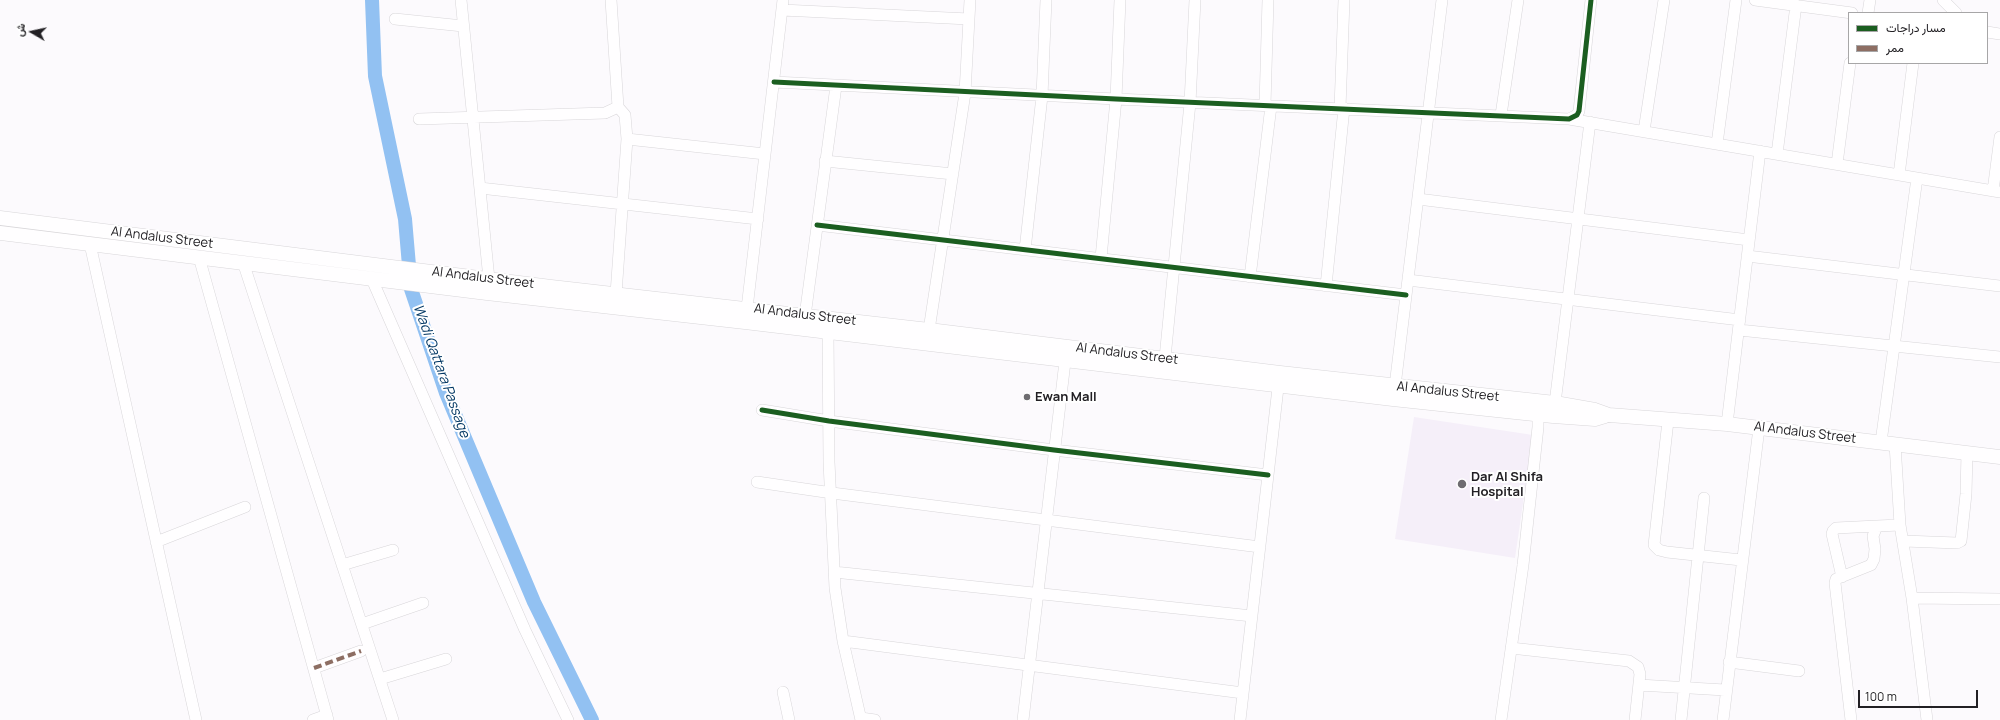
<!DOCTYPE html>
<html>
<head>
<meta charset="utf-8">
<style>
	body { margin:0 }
	#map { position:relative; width:2000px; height:720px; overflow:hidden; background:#fcfafd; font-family:Manrope,Vazirmatn,sans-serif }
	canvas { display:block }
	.legend { position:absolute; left:1848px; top:12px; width:140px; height:52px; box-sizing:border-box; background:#fff; border:1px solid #a7a6a7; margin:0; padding:5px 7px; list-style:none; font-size:12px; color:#222024 }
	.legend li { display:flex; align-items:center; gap:8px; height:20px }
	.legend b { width:20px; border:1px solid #a7a6a7 }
	.north { position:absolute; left:12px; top:12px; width:40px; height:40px; -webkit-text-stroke:3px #fff; paint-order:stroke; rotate:279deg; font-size:11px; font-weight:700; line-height:16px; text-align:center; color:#222024 }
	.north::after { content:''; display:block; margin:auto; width:14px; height:18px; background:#222024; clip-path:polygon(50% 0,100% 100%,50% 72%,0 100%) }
	.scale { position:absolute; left:1858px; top:690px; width:120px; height:18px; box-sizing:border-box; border:2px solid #222024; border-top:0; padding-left:5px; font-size:12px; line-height:14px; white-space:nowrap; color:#222024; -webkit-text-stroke:3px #fff; paint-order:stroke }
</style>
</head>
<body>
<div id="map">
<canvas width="2000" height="720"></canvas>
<ul class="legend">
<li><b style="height:5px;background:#1b5e20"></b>مسار دراجات</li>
<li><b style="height:5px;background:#8d6e63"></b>ممر</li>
</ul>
<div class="north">ش</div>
<div class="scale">100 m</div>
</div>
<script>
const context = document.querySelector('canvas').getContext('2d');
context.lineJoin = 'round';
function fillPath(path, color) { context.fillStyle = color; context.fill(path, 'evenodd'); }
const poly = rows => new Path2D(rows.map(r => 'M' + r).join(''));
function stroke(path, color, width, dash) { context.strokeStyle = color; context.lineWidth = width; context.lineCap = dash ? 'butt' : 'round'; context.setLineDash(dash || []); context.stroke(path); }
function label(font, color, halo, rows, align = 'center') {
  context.font = font + ' Manrope,sans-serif'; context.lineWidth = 4; context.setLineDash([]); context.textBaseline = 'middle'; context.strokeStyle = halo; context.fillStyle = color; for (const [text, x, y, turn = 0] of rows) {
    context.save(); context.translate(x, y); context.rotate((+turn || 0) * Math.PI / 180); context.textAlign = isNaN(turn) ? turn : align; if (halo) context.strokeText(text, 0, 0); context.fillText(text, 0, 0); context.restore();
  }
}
const built = poly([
	[1414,417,1533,435,1515,558,1395,539]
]);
const river = poly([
	[372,0,375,76,405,219,411,289,446,393,534,602,592,720]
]);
const minor = poly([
	[461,0,489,279],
	[1755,0,1852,13],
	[1943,0,1956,13],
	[782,10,969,19],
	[1868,13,1870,0],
	[395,19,463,26],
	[1987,32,2000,34],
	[774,82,1116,99,1569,119,1577,115,1579,111,1591,0],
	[1265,105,1268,0],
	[1340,108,1344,0],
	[1501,115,1518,0],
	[419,119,605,113,618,107,611,0],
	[1569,119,2000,192],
	[1644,131,1664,0],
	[627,139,765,154],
	[1717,144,1736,0],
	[1777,154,1796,5],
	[825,161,953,174],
	[1837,164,1850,63],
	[1899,175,1913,63],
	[480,188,758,219],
	[1993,191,2000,137],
	[1418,199,1749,240],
	[817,225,1406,295],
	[90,244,196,720],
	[1025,250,1042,96,1046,0],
	[1747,256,2000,286],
	[199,257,328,720],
	[1101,258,1116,99,1120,0],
	[243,262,393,720],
	[371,277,525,630,568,720],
	[1250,277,1271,106],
	[1408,280,1740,320],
	[1326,286,1344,108],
	[616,294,627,139,625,115,618,107],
	[805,316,836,86],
	[746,317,783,0],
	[929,330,965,93,970,0],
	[1739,330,2000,357],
	[828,332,829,462,835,588,843,641,861,720],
	[1165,358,1190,103,1195,0],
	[1395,386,1442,0],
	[1555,403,1590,122],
	[762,410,829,421,1054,450,1268,475],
	[1668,421,1654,545,1659,550,1667,552,1741,560],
	[1727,424,1760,151],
	[1881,442,1917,178],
	[1895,444,1900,525,1912,598,1927,720],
	[757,482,832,493,1260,547],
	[1904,541,1957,543,1961,541,1966,494,1967,453],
	[156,542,245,507],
	[342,565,393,550],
	[834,572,1252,616],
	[1842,577,1832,534,1833,531,1836,528,1877,526],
	[1912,598,2000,599],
	[362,624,423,603],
	[843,641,1243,693],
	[1511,648,1629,661,1638,667,1640,674,1635,720],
	[1729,662,1799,671],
	[314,668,361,651],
	[380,679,446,659],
	[1639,685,1725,690],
	[783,692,789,720],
	[861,718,875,720],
	[313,720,327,715],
	[1023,720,1066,353],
	[1240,720,1279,379],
	[1501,720,1523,565,1538,427,1538,407],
	[1681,720,1704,498],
	[1723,720,1759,428],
	[1851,720,1835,583,1836,579,1871,565,1874,559,1875,549,1873,536,1877,526,1900,525]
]);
const major = poly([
	[0,218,551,287,929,330,1280,373,1555,403,1595,410,1609,415,1727,424,2000,457],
	[0,233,487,293,745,322,1393,399,1553,416,1595,419,1605,416]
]);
const quiet = poly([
	[314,668,361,651]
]);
const cycleway = poly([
	[774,82,1116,99,1569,119,1577,115,1579,111,1591,0],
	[817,225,1406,295],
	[762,410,829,421,1054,450,1268,475]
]);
const markers = [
	[1027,397,4,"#6e6c70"],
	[1462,484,5,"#6e6c70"]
];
const streetNames = [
	["Al Andalus Street",162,238,7],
	["Al Andalus Street",483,278,7],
	["Al Andalus Street",805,315,7],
	["Al Andalus Street",1127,354,7],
	["Al Andalus Street",1448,392,6],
	["Al Andalus Street",1805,433,7]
];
const poiNames = [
	["Ewan Mall",1035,397],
	["Dar Al Shifa",1471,477],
	["Hospital",1471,492]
];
const waterNames = [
	["Wadi Qattara Passage",441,371,70]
];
fillPath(built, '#f5eff9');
stroke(river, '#92c1f2', 14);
stroke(minor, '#d8d6d9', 12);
stroke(major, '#d8d6d9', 15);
stroke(minor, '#fffeff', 11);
stroke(major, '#fffeff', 14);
stroke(quiet, '#8d6e63', 4, [8, 4]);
stroke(cycleway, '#1b5e20', 5);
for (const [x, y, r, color] of markers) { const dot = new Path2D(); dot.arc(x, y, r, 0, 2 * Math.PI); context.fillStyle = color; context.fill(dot); stroke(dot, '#fff', 1.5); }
label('13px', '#222024', '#fff', streetNames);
label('bold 13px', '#222024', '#fff', poiNames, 'left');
label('italic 14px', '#043965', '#fff', waterNames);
</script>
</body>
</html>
